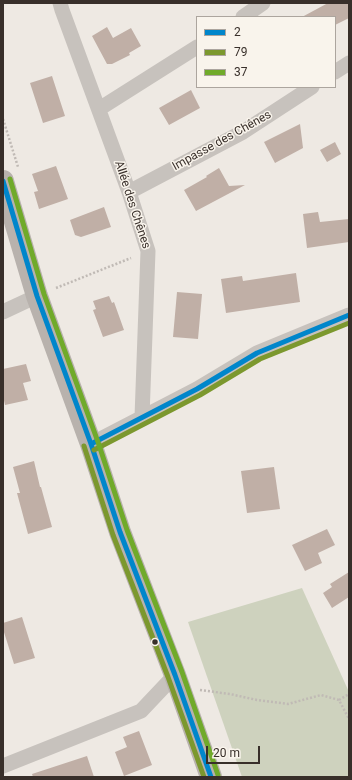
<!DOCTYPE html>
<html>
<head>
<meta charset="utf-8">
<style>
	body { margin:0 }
	#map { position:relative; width:352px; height:780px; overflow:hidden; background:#eee9e3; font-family:Roboto,sans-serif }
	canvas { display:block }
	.frame { position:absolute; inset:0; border:4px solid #382f2a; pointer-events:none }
	.legend { position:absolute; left:196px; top:16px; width:140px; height:72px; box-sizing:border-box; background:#f9f4ec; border:1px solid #aca59e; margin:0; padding:5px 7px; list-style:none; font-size:12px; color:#382f2a }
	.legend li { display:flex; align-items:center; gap:8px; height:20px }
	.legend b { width:20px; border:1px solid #aca59e }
	.scale { position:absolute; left:206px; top:746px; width:54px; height:18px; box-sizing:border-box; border:2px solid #382f2a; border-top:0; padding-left:5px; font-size:12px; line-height:14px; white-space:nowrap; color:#382f2a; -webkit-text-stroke:3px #f9f4ec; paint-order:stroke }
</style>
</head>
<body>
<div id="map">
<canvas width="352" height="780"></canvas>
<div class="frame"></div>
<ul class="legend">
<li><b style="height:5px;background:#0086cb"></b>2</li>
<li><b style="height:5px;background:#7c982e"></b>79</li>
<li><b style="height:5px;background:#70aa2a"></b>37</li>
</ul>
<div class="scale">20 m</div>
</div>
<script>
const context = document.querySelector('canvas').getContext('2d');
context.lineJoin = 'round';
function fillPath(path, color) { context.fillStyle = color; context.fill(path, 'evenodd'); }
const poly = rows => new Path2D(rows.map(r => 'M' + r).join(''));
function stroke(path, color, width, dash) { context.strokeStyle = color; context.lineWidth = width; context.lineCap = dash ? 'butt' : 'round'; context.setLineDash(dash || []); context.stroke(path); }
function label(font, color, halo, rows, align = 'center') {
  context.font = font + ' Roboto,sans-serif'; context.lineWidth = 3; context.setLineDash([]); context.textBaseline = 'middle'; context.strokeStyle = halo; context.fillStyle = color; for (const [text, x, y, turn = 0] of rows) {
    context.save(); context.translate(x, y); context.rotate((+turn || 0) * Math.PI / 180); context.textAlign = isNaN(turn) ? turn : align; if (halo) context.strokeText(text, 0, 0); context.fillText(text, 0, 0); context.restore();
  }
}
const green = poly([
	[302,588,349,692,349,777,242,777,188,622]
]);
const building = poly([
	[328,3,349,3,349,18,335,25,335,17,302,17],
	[107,27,113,38,131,28,141,46,129,53,130,55,112,64,107,64,92,36],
	[52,76,65,116,43,123,30,83],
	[191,90,200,108,169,125,159,108],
	[300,124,303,148,275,163,264,142],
	[335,142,341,154,327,162,320,150],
	[56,166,68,199,39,209,34,192,38,191,32,174],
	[219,168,229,186,245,185,196,211,184,190,207,177,206,176],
	[104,207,111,227,81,237,75,235,70,220],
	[318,212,320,222,349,219,349,242,307,248,303,214],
	[296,273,300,302,226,313,221,279,242,276,243,281],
	[177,292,202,294,198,339,173,337],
	[109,296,112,303,114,302,124,330,103,337,93,310,96,309,93,301],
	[26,364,31,381,23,383,28,400,5,405,3,396,3,369],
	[34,461,40,487,41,487,52,527,28,534,17,493,20,493,13,467],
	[274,467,280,509,247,513,241,471],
	[327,529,335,545,318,553,322,563,305,571,292,545],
	[349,572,349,597,332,608,323,593,332,587,330,584],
	[22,617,35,658,14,664,3,629,3,623],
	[139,731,152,765,124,776,115,752,127,747,123,737],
	[87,756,94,777,33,777,32,774]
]);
const path = poly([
	[3,119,18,167],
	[56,288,131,258],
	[200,690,230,694,257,700,288,704,321,695,339,700,349,719],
	[339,700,349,694]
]);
const street = poly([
	[60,3,62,10,129,192,148,251,142,417],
	[243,17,263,3],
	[335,72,349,63],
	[99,109,197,47],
	[129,192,243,132,312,87],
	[3,312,37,296],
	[91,444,197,389,257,353,349,315],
	[3,766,141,711,175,675]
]);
const secondary = poly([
	[3,181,37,296,91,444,120,532,175,675,211,777]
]);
const bus1 = poly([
	[3,181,37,296,91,444,120,532,175,675,211,777],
	[91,444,197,389,257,353,349,315]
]);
const bus2 = poly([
	[84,446,113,535,168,677,204,777],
	[94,450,200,395,260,359,349,323]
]);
const bus3 = poly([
	[10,179,44,294,98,442,127,530,182,672,218,775]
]);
const markers = [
	[155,642,3.5,"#382f2a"]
];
const streetNames = [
	["Impasse des Chênes",222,141,-29],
	["Allée des Chênes",132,205,72]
];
fillPath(green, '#ced2be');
fillPath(building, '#c0afa6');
stroke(path, '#c0bab5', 2.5, [2, 2]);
stroke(street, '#c7c2bd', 15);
stroke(secondary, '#b8b2ad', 22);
stroke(bus1, '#0086cb', 5);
stroke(bus2, '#7c982e', 5);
stroke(bus3, '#70aa2a', 5);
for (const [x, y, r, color] of markers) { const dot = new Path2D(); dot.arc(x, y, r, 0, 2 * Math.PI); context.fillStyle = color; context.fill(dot); stroke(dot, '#f9f4ec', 1.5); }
label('12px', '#382f2a', '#f9f4ec', streetNames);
</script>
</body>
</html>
